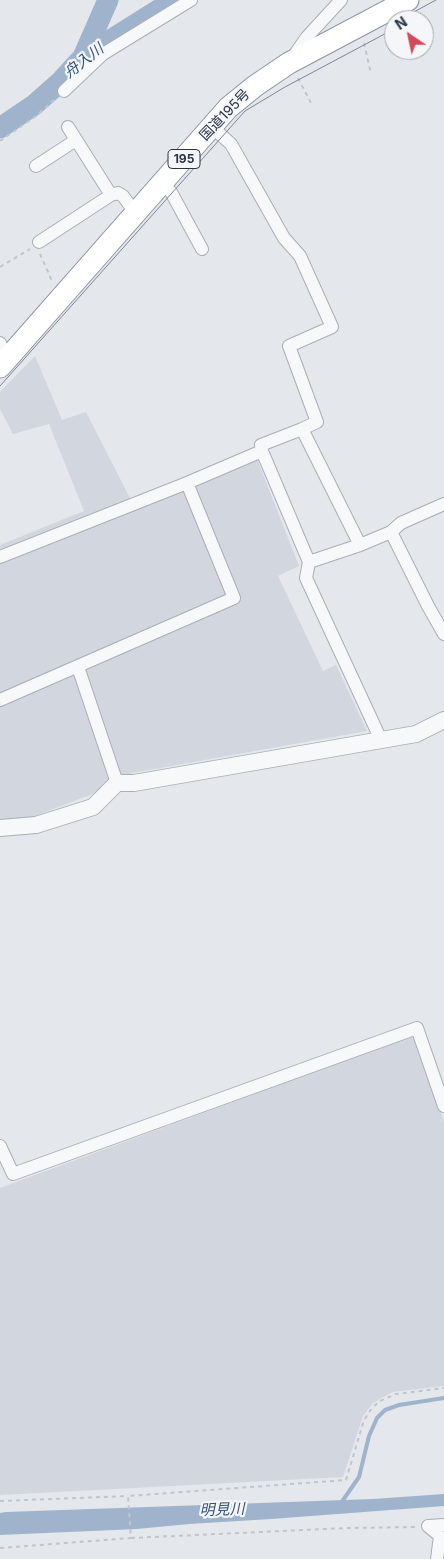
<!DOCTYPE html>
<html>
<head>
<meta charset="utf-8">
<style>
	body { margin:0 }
	#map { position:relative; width:444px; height:1559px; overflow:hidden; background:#e4e7ec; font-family:Inter,sans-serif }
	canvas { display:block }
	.north { position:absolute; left:384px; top:10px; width:50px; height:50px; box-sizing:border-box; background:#f4f6f9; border:1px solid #a4a8b1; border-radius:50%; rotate:326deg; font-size:14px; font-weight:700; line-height:20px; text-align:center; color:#2b3445 }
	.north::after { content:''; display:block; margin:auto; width:18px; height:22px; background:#d1495b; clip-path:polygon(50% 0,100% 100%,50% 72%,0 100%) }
</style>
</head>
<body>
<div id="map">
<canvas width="444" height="1559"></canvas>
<div class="north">N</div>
</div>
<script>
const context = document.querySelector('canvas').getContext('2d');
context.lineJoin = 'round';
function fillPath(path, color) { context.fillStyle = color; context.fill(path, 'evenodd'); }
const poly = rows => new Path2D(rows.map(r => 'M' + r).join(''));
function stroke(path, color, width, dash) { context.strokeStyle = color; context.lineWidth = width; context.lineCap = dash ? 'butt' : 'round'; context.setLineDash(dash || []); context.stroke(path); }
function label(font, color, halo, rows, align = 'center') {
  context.font = font + ' Inter,"Noto Sans JP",sans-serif'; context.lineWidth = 4.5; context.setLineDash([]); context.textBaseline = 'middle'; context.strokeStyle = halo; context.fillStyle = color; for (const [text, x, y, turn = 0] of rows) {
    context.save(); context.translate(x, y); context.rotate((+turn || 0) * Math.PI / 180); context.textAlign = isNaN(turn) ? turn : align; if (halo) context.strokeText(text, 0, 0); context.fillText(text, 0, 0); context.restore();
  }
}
const built = poly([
	[35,356,62,420,86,412,136,510,257,459,299,566,278,576,323,671,336,665,367,731,132,773,90,795,32,817,0,820,0,545,84,511,49,424,13,434,0,409,0,392],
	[414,1035,444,1121,444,1386,392,1392,373,1403,363,1416,343,1477,0,1495,0,1188]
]);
const water = poly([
	[444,1494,444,1506,271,1519,189,1524,137,1529,0,1535,0,1513,6,1512,373,1499]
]);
const stream = poly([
	[341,1503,359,1477,369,1436,377,1418,385,1410,399,1405,444,1398]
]);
const river = poly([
	[83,57,108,0],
	[0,128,34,105,59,83,82,58,174,0]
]);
const path = poly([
	[364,43,371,74],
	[298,78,312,105],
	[0,141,36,116,55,99],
	[40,254,52,281],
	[0,267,30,249],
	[0,1501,128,1496],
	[131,1538,347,1528,416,1527],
	[0,1548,131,1538,128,1496,346,1480,364,1420,372,1408,380,1401,396,1394,444,1388]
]);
const minor = poly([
	[293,57,307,37,341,0],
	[64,91,103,54,191,0],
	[68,127,111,195],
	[212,127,231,144,284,238,300,256,332,327,289,346,317,422,302,429],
	[36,166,76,140],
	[162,184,171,192,202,249],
	[39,242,111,195,118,193,123,196,136,214],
	[0,343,7,359],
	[262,451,309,562],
	[187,483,262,451,261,445,302,429,360,545],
	[391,532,401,523,444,504],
	[0,557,187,483,234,598,0,700],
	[78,667,117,783],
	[381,740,306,578,309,562,360,545,391,532,428,606,444,634],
	[0,1146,13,1174,417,1028,444,1106],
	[437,1559,440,1536,428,1526,444,1525]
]);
const tertiary = poly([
	[0,828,36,825,93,807,117,783,134,783,416,734,444,720]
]);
const trunk = poly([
	[0,367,228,108,255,86,289,63,408,0]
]);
const tram = poly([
	[399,20,436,0],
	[0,386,245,111,285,87,394,29]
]);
const shields = [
	[184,159,32]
];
const shieldNames = [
	["195",184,159]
];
const streetNames = [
	["国道195号",225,115,-46]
];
const waterNames = [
	["舟入川",84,61,-38],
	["明見川",222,1510,-2]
];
fillPath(built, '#d2d6de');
fillPath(water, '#9fb4cc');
stroke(stream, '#9fb4cc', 4);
stroke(river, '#9fb4cc', 21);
stroke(minor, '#a9aeb7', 14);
stroke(tertiary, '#a9aeb7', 18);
stroke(trunk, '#8b94a3', 23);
stroke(path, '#c2c5cb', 2, [4, 4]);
stroke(minor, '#f7f8fa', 12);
stroke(tertiary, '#f7f8fa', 16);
stroke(trunk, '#fff', 21);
stroke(tram, '#7d8696', 1);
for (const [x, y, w] of shields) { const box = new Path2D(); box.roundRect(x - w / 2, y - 9.5, w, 19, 4); context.fillStyle = '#f4f6f9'; context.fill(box); stroke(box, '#2b3445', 1); }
label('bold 12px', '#2b3445', null, shieldNames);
label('14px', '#2b3445', '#f4f6f9', streetNames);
label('italic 15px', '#34527a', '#f4f6f9', waterNames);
</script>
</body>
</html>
